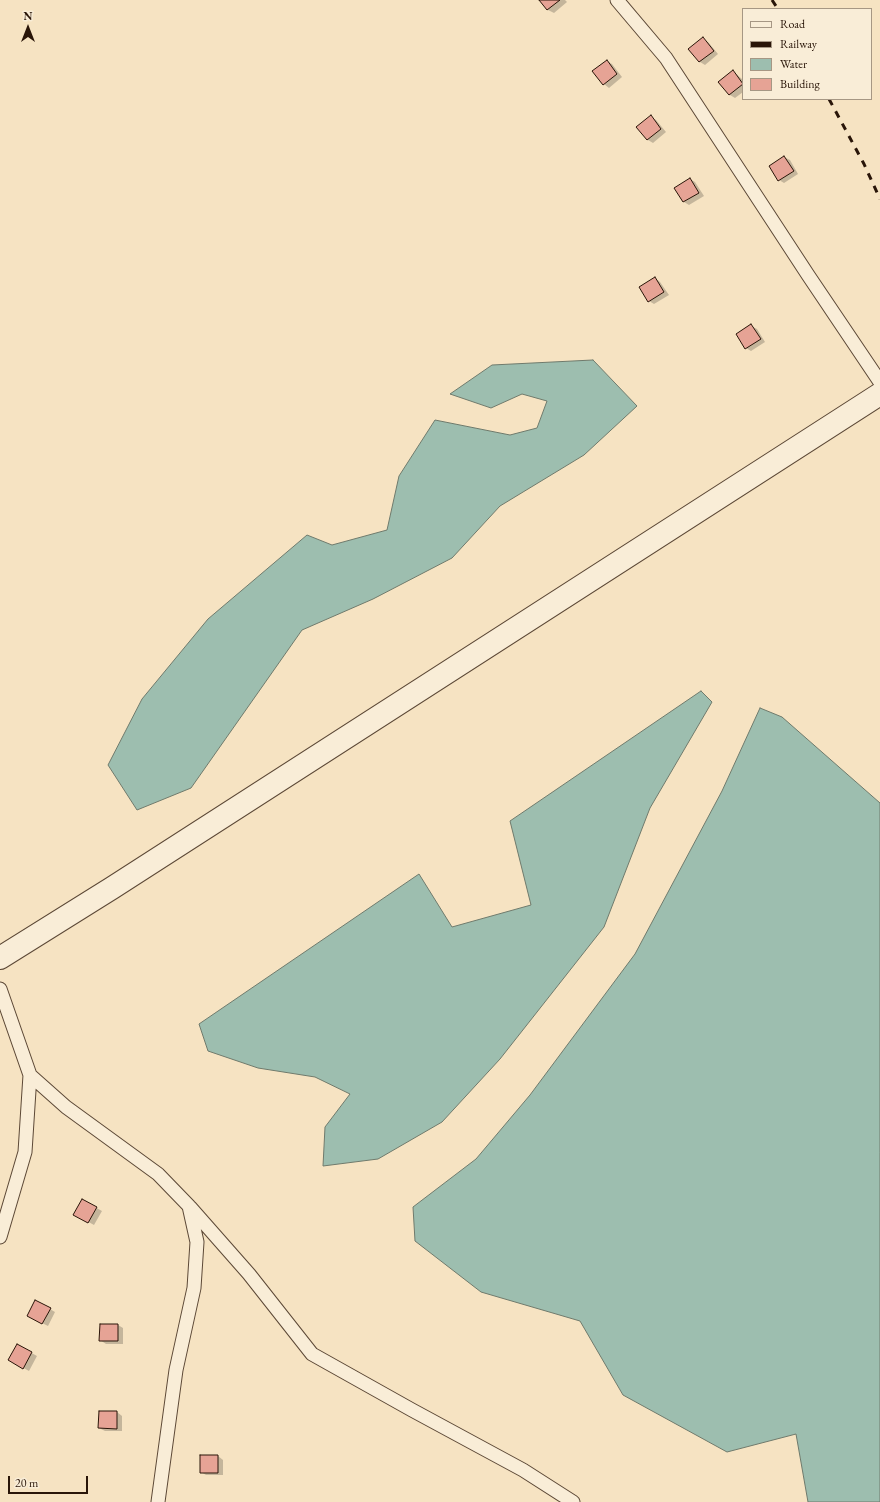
<!DOCTYPE html>
<html>
<head>
<meta charset="utf-8">
<style>
	body { margin:0 }
	#map { position:relative; width:880px; height:1502px; overflow:hidden; background:#f6e3c2; font-family:"EB Garamond",serif }
	canvas { display:block }
	.legend { position:absolute; left:742px; top:8px; width:130px; height:92px; box-sizing:border-box; background:#f9edd7; border:1px solid #a69784; margin:0; padding:5px 7px; list-style:none; font-size:12px; color:#291508 }
	.legend li { display:flex; align-items:center; gap:8px; height:20px }
	.legend b { width:20px; border:1px solid #a69784 }
	.north { position:absolute; left:8px; top:8px; width:40px; height:40px; -webkit-text-stroke:3px #f9edd7; paint-order:stroke; rotate:0deg; font-size:11px; font-weight:700; line-height:16px; text-align:center; color:#291508 }
	.north::after { content:''; display:block; margin:auto; width:14px; height:18px; background:#291508; clip-path:polygon(50% 0,100% 100%,50% 72%,0 100%) }
	.scale { position:absolute; left:8px; top:1476px; width:80px; height:18px; box-sizing:border-box; border:2px solid #291508; border-top:0; padding-left:5px; font-size:12px; line-height:14px; white-space:nowrap; color:#291508; -webkit-text-stroke:3px #f9edd7; paint-order:stroke }
</style>
</head>
<body>
<div id="map">
<canvas width="880" height="1502"></canvas>
<ul class="legend">
<li><b style="height:5px;background:#f9edd7"></b>Road</li>
<li><b style="height:5px;background:#291508"></b>Railway</li>
<li><b style="height:11px;background:#9dbeaf"></b>Water</li>
<li><b style="height:11px;background:#e6a395"></b>Building</li>
</ul>
<div class="north">N</div>
<div class="scale">20 m</div>
</div>
<script>
const context = document.querySelector('canvas').getContext('2d');
context.lineJoin = 'round';
function fillPath(path, color) { context.fillStyle = color; context.fill(path, 'evenodd'); }
const poly = rows => new Path2D(rows.map(r => 'M' + r).join(''));
function stroke(path, color, width, dash) { context.strokeStyle = color; context.lineWidth = width; context.lineCap = dash ? 'butt' : 'round'; context.setLineDash(dash || []); context.stroke(path); }
const water = poly([
	[593,360,637,406,584,455,500,506,452,558,373,599,302,630,191,788,137,810,108,765,142,699,208,619,307,535,332,545,387,530,399,476,435,420,510,435,537,428,547,401,522,394,491,408,450,394,492,365,593,360],
	[701,691,712,702,650,808,604,927,500,1059,442,1122,378,1159,323,1166,325,1127,350,1094,315,1077,258,1068,208,1051,199,1024,419,874,452,927,531,905,510,821,701,691],
	[760,708,782,717,880,803,880,1502,808,1502,796,1434,727,1452,623,1395,580,1321,481,1292,415,1241,413,1207,476,1159,530,1095,635,954,722,791,760,708]
]);
const shadow = poly([
	[540,0,565,0,567,2,554,13,548,10],
	[703,39,708,42,718,54,705,65,700,62,690,49],
	[607,61,612,64,622,77,609,88,604,84],
	[733,71,743,80,743,92,735,98,730,95,720,82],
	[651,117,656,120,666,132,653,143,648,140,637,127],
	[784,157,790,160,798,174,784,183,779,180],
	[690,179,695,182,704,196,689,205,684,202,675,188],
	[655,278,660,282,669,295,654,304,649,301],
	[751,326,757,329,765,342,751,351,746,348],
	[82,1200,102,1211,94,1225,74,1214],
	[36,1301,55,1312,48,1326,28,1316],
	[118,1325,123,1328,123,1344,106,1344,100,1340],
	[17,1345,37,1356,29,1371,9,1360],
	[117,1412,122,1416,122,1431,105,1431,99,1428],
	[201,1456,218,1456,223,1460,223,1475,206,1475,201,1472]
]);
const building = poly([
	[539,0,560,0,547,10,539,0],
	[703,37,714,51,699,62,688,49,703,37],
	[607,60,617,74,603,85,592,71,607,60],
	[733,70,743,84,729,95,718,82,733,70],
	[651,115,661,129,647,140,636,127,651,115],
	[784,156,794,171,778,181,769,166,784,156],
	[690,178,699,193,683,202,674,188,690,178],
	[655,277,664,292,648,302,639,287,655,277],
	[751,324,761,339,745,349,736,334,751,324],
	[82,1199,97,1207,88,1223,73,1215,82,1199],
	[35,1300,51,1308,42,1324,27,1316,35,1300],
	[100,1324,118,1324,118,1341,99,1341,100,1324],
	[17,1344,32,1352,23,1369,8,1360,17,1344],
	[99,1411,117,1411,117,1429,98,1428,99,1411],
	[200,1455,218,1455,218,1473,200,1473,200,1455]
]);
const lane = poly([
	[617,0,666,58,808,275,880,382],
	[0,989,30,1075,25,1152,0,1237],
	[30,1075,66,1107,158,1174,189,1206,197,1242,194,1288,176,1370,158,1502],
	[190,1207,249,1274,312,1354,412,1410,523,1470,573,1502]
]);
const street = poly([
	[0,958,112,888,880,394]
]);
const rail = poly([
	[772,0,778,9],
	[829,99,864,164,880,199]
]);
fillPath(water, '#9dbeaf');
stroke(water, '#6f7a6c', 1);
fillPath(shadow, '#0003');
fillPath(building, '#e6a395');
stroke(building, '#291508', 1);
stroke(lane, '#5c4836', 15);
stroke(street, '#5c4836', 24);
stroke(lane, '#f9edd7', 13);
stroke(street, '#f9edd7', 22);
stroke(rail, '#291508', 3, [7, 7]);
</script>
</body>
</html>
